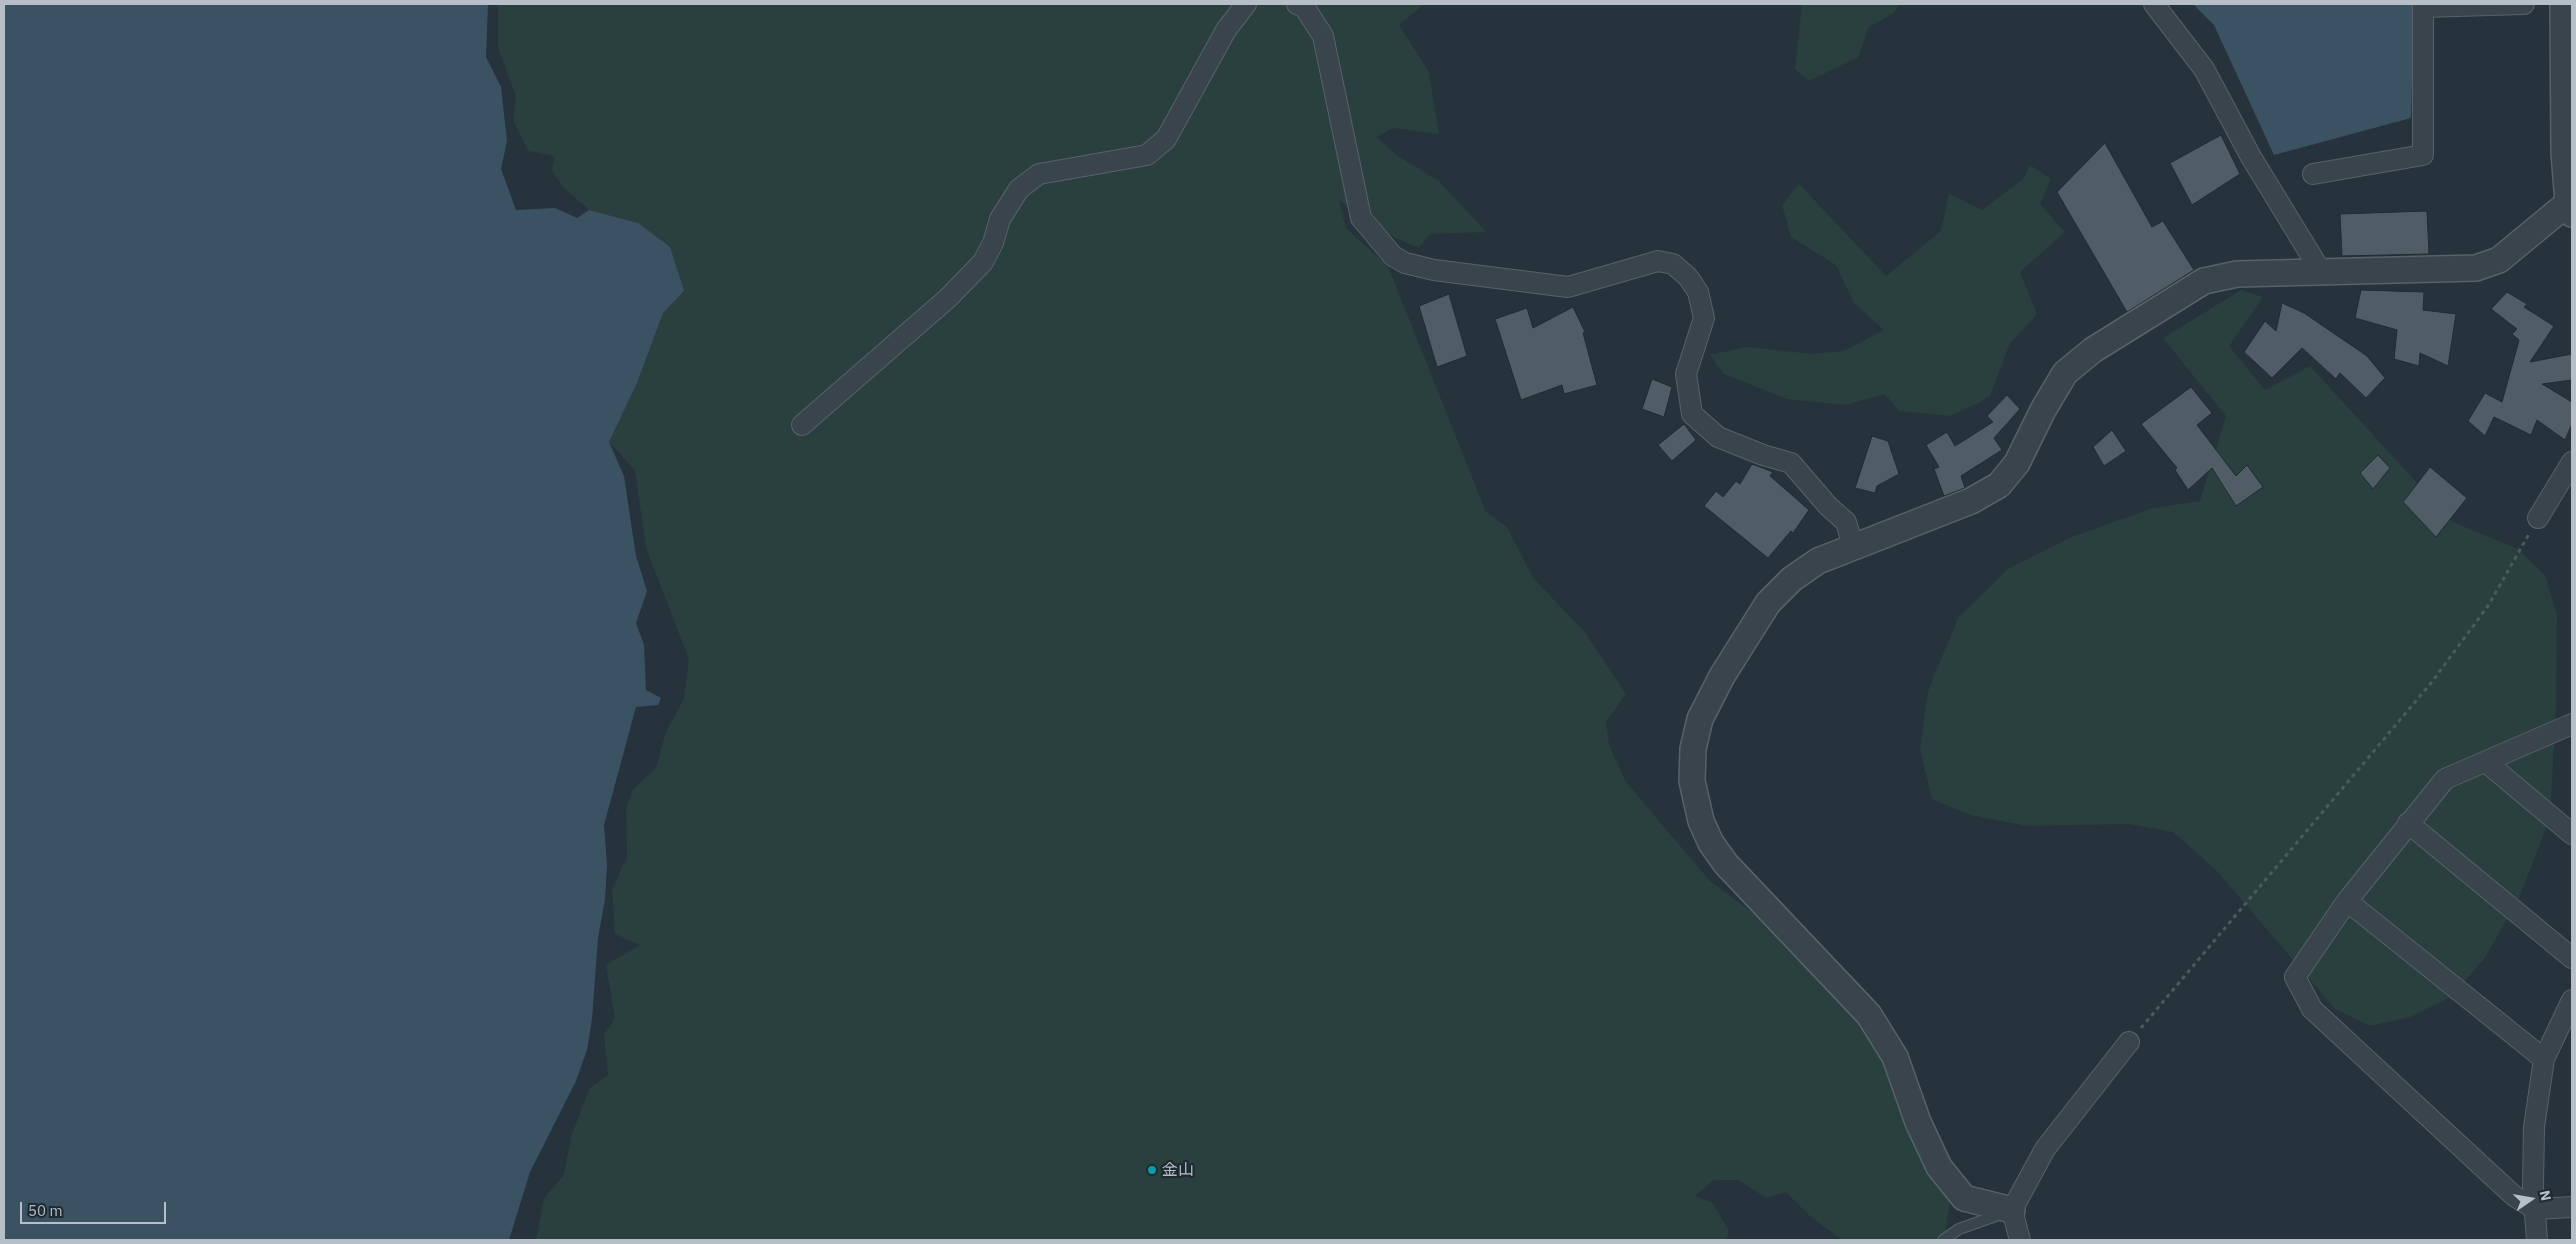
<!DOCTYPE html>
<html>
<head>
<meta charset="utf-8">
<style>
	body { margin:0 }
	#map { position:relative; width:2576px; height:1244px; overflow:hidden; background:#26333c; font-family:"IBM Plex Sans",sans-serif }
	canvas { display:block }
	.frame { position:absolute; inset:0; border:5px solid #b6bfc8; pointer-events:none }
	.north { position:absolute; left:2506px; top:1174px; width:50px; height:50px; -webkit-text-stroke:4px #1f2932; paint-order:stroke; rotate:77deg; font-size:14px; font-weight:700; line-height:20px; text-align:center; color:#b6bfc8 }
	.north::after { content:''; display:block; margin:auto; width:18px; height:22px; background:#b6bfc8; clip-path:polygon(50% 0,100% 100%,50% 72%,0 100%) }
	.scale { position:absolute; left:20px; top:1202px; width:146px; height:22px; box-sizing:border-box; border:2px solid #b6bfc8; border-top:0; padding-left:6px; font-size:15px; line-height:18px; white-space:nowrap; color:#b6bfc8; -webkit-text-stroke:4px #1f2932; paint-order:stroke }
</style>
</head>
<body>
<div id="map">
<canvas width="2576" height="1244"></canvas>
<div class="frame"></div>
<div class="north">N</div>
<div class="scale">50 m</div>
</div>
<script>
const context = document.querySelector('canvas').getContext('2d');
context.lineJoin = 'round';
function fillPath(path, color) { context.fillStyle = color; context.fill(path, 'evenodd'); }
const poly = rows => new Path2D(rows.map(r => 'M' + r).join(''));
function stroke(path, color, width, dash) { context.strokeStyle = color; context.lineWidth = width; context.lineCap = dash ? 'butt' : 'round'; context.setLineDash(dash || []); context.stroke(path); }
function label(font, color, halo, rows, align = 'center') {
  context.font = font + ' "IBM Plex Sans","Noto Sans JP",sans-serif'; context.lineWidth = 4.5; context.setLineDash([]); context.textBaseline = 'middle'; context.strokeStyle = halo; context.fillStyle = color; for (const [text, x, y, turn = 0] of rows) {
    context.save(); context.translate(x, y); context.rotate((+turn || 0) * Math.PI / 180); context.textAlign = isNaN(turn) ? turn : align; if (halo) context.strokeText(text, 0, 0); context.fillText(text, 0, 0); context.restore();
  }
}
const green = poly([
	[498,4,1424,4,1399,25,1429,72,1439,134,1393,128,1376,137,1398,156,1439,181,1486,232,1430,234,1419,248,1392,236,1373,221,1339,201,1346,228,1388,266,1486,512,1507,527,1533,578,1584,631,1626,694,1606,722,1609,745,1626,782,1710,881,1860,992,1951,1196,1945,1234,1934,1240,1842,1240,1810,1216,1786,1192,1766,1198,1738,1180,1714,1180,1695,1196,1713,1203,1729,1231,1726,1240,536,1240,544,1198,564,1175,571,1136,590,1088,608,1075,604,1035,615,1019,606,965,640,945,615,934,612,889,627,857,626,808,633,789,656,768,666,732,684,698,689,659,646,548,635,470,609,442,641,372,663,313,684,291,638,223,589,210,562,186,552,170,555,156,528,151,513,120,516,96,498,48],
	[1802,4,1899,4,1894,13,1869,27,1858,57,1809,81,1795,69],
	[2030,165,2051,179,2040,204,2065,232,2020,272,2037,314,2009,345,1990,396,1978,403,1951,416,1899,411,1885,394,1845,405,1787,399,1724,374,1710,355,1747,347,1813,354,1843,351,1884,330,1854,303,1836,265,1791,237,1782,205,1799,184,1886,276,1941,231,1949,194,1982,210,2023,179],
	[2241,290,2263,297,2229,346,2265,390,2310,366,2453,522,2518,549,2545,575,2557,615,2556,705,2550,818,2519,898,2484,959,2451,997,2410,1017,2370,1026,2335,1009,2217,871,2173,832,2129,824,2028,826,1970,815,1932,799,1920,749,1928,691,1958,618,2009,568,2069,538,2153,508,2200,501,2226,416,2163,338]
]);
const water = poly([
	[4,4,488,4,486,57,501,87,507,141,501,169,516,210,555,208,577,218,589,210,638,223,670,247,684,291,663,313,637,383,609,442,624,476,636,556,647,591,636,623,644,645,646,690,661,698,658,705,636,707,604,825,607,865,605,899,598,938,592,1019,587,1050,576,1081,530,1172,509,1240,4,1240],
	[2193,4,2414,4,2411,118,2274,155,2214,25]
]);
const building = poly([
	[2221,135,2240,174,2192,205,2170,163,2221,135],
	[2105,143,2152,227,2163,221,2194,270,2127,312,2057,192,2105,143],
	[2427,211,2429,254,2342,256,2340,214,2427,211],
	[2361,290,2424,292,2423,310,2456,314,2448,366,2420,353,2419,366,2394,359,2397,330,2355,318,2361,290],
	[2507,292,2527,304,2524,307,2554,326,2530,362,2572,354,2572,380,2542,384,2572,402,2572,424,2565,440,2537,420,2531,435,2494,417,2485,436,2468,421,2485,393,2502,402,2519,340,2512,334,2517,329,2491,309,2507,292],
	[1449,294,1467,356,1437,367,1419,306,1449,294],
	[2282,303,2304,313,2367,356,2385,378,2366,398,2340,373,2336,379,2302,348,2272,378,2244,352,2265,321,2276,331,2282,303],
	[1573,307,1585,332,1583,333,1597,385,1564,394,1562,385,1521,400,1495,319,1527,308,1533,328,1573,307],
	[1652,379,1672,387,1664,417,1642,409,1652,379],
	[2191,387,2212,413,2197,425,2236,476,2247,465,2263,487,2236,506,2212,468,2188,490,2175,470,2177,468,2141,424,2191,387],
	[2007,395,2020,409,1994,438,2002,450,1961,476,1965,488,1944,496,1934,469,1939,467,1926,445,1947,432,1955,446,1993,422,1987,416,2007,395],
	[1684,424,1696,440,1672,461,1658,445,1684,424],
	[2112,430,2126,451,2104,466,2093,447,2112,430],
	[1872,436,1888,441,1899,474,1877,486,1875,493,1855,488,1872,436],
	[2378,455,2390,468,2373,489,2360,473,2378,455],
	[1752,464,1773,472,1770,476,1809,510,1793,533,1791,531,1768,558,1704,506,1716,491,1723,497,1736,481,1740,484,1752,464],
	[2430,467,2467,498,2436,537,2403,502,2430,467]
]);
const path = poly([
	[2141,1028,2431,683,2488,606,2529,534]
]);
const service = poly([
	[1943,1240,1959,1229,2004,1213]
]);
const minor = poly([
	[1297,4,1305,8,1323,36,1361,218,1393,256,1405,263,1434,270,1568,287,1658,261,1673,264,1688,277,1698,292,1704,318,1686,374,1692,414,1718,437,1763,455,1791,463,1828,506,1846,522,1853,546],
	[2154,4,2204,69,2251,157,2320,270],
	[2313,174,2423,155,2423,7,2524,4],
	[802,425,948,298,983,262,993,243,1000,219,1019,189,1039,174,1147,155,1166,139,1226,30,1246,4],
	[2538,518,2572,462],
	[2572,724,2445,779,2347,901,2295,977,2312,1009,2514,1196,2535,1209,2572,1207],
	[2486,762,2572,834],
	[2408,823,2572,958],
	[2347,901,2544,1059],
	[2020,1240,2012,1210,2045,1149,2129,1042],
	[2537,1240,2533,1187,2534,1127,2544,1059,2572,1000]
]);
const tertiary = poly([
	[2563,4,2564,152,2568,203,2572,214],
	[2012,1210,1964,1198,1939,1167,1918,1122,1895,1057,1869,1015,1726,864,1711,843,1701,821,1692,781,1693,749,1700,719,1722,676,1768,603,1792,579,1818,561,1971,501,1999,485,2017,463,2043,410,2065,373,2093,350,2204,281,2237,274,2476,268,2499,260,2568,203]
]);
const markers = [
	[1152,1170,5,"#0f9aa8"]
];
const poiNames = [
	["金山",1162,1170]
];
fillPath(green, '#29403e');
fillPath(water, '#3b5262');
fillPath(building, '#505d67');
stroke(building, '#212b34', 1);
stroke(service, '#58626b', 12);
stroke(minor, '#58626b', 22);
stroke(tertiary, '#58626b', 28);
stroke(path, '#485c5b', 3, [4, 4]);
stroke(service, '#3a444d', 10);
stroke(minor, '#3a444d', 20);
stroke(tertiary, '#3a444d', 25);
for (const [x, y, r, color] of markers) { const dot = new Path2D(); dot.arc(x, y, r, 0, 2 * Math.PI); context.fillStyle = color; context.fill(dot); stroke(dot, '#1f2932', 2); }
label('16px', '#b6bfc8', '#1f2932', poiNames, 'left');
</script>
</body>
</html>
